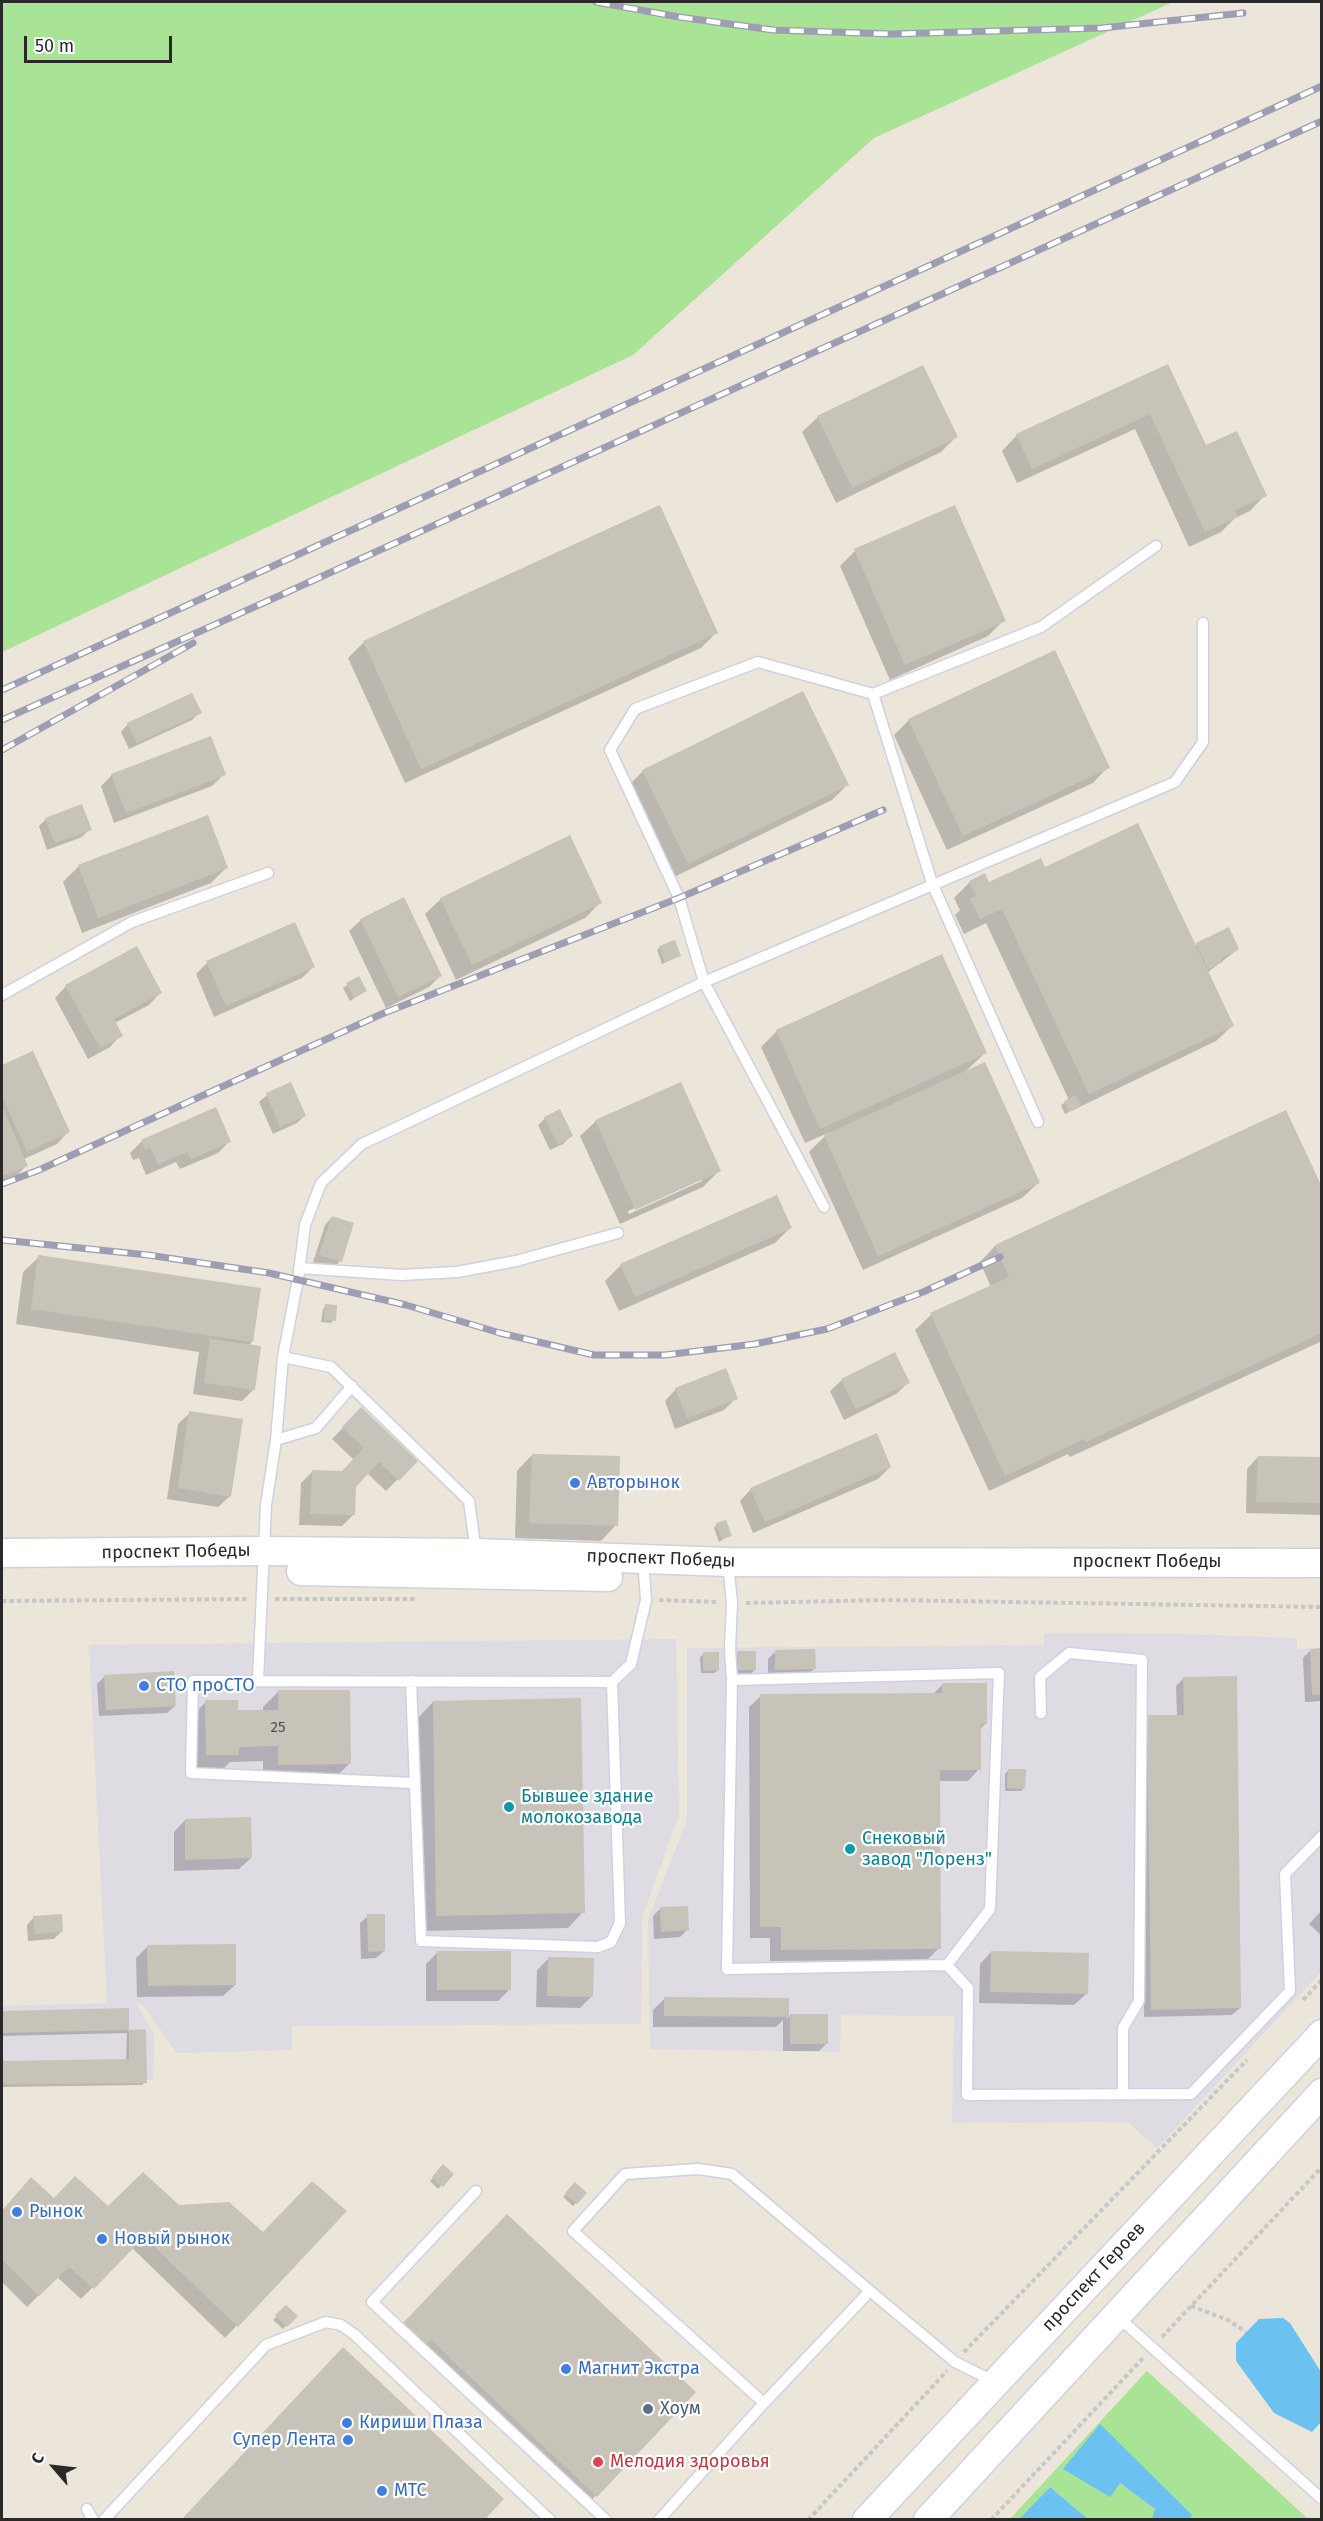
<!DOCTYPE html>
<html>
<head>
<meta charset="utf-8">
<style>
	body { margin:0 }
	#map { position:relative; width:1323px; height:2521px; overflow:hidden; background:#ebe5da; font-family:"Fira Sans",sans-serif }
	canvas { display:block }
	.frame { position:absolute; inset:0; border:3px solid #292929; pointer-events:none }
	.north { position:absolute; left:24px; top:2437px; width:60px; height:60px; -webkit-text-stroke:4px #fff; paint-order:stroke; rotate:298deg; font-size:16px; font-weight:700; line-height:24px; text-align:center; color:#292929 }
	.north::after { content:''; display:block; margin:auto; width:21px; height:27px; background:#292929; clip-path:polygon(50% 0,100% 100%,50% 72%,0 100%) }
	.scale { position:absolute; left:24px; top:36px; width:148px; height:27px; box-sizing:border-box; border:3px solid #292929; border-top:0; padding-left:8px; font-size:18px; line-height:21px; white-space:nowrap; color:#292929; -webkit-text-stroke:4px #fff; paint-order:stroke }
</style>
</head>
<body>
<div id="map">
<canvas width="1323" height="2521"></canvas>
<div class="frame"></div>
<div class="north">С</div>
<div class="scale">50 m</div>
</div>
<script>
const context = document.querySelector('canvas').getContext('2d');
context.lineJoin = 'round';
function fillPath(path, color) { context.fillStyle = color; context.fill(path, 'evenodd'); }
const poly = rows => new Path2D(rows.map(r => 'M' + r).join(''));
function stroke(path, color, width, dash) { context.strokeStyle = color; context.lineWidth = width; context.lineCap = dash ? 'butt' : 'round'; context.setLineDash(dash || []); context.stroke(path); }
function label(font, color, halo, rows, align = 'center') {
  context.font = font + ' "Fira Sans",sans-serif'; context.lineWidth = 4.5; context.setLineDash([]); context.textBaseline = 'middle'; context.strokeStyle = halo; context.fillStyle = color; for (const [text, x, y, turn = 0] of rows) {
    context.save(); context.translate(x, y); context.rotate((+turn || 0) * Math.PI / 180); context.textAlign = isNaN(turn) ? turn : align; if (halo) context.strokeText(text, 0, 0); context.fillText(text, 0, 0); context.restore();
  }
}
const industrial = poly([
	[1044,1633,1185,1634,1297,1638,1297,1649,1321,1648,1321,1972,1157,2148,1128,2122,952,2123,954,2016,841,2015,840,2052,650,2049,648,1920,687,1820,687,1648,1044,1645],
	[676,1639,679,1815,642,1917,641,2024,292,2026,292,2050,177,2053,141,2003,136,2003,154,2034,153,2080,2,2083,2,2006,116,2003,107,2003,89,1645]
]);
const green = poly([
	[2,2,1173,2,874,138,633,355,2,652],
	[1147,2371,1308,2519,1190,2519,1191,2515,1100,2425,1120,2483,1155,2509,1152,2519,1088,2519,1050,2487,1019,2519,1009,2520]
]);
const water = poly([
	[1283,2318,1290,2323,1321,2372,1321,2422,1312,2432,1274,2413,1236,2361,1236,2343,1259,2319],
	[1100,2424,1192,2515,1190,2519,1152,2519,1155,2509,1120,2483,1110,2497,1063,2469],
	[1050,2487,1088,2519,1019,2519]
]);
const shadow = poly([
	[1167,366,1205,447,1265,495,1250,511,1235,518,1221,532,1189,547,1135,429,1017,483,1002,451,1017,435],
	[818,417,956,437,941,452,836,503,802,432],
	[660,507,717,632,701,648,405,783,348,658,363,643],
	[855,551,1004,620,988,636,890,680,840,566],
	[200,712,192,720,129,749,121,732,128,724],
	[909,720,1108,767,1093,783,947,850,894,735],
	[643,771,847,785,832,800,672,878,628,786],
	[224,774,212,786,114,823,101,786,112,775],
	[207,817,227,867,211,883,82,933,63,882,78,867],
	[46,819,90,829,82,837,47,850,39,826],
	[1045,868,1194,946,1197,944,1238,949,1207,973,1232,1026,1216,1041,1065,1114,1061,1105,1069,1100,986,923,964,934,955,915,960,910,954,898,970,882,989,884],
	[441,899,601,902,585,918,456,980,425,914],
	[361,920,440,976,429,987,386,1008,349,931],
	[660,947,679,956,662,964,657,950],
	[207,963,313,967,302,978,214,1017,196,974],
	[358,978,365,991,350,1001,343,988],
	[66,986,160,993,149,1005,115,1023,121,1035,110,1047,88,1059,55,998],
	[777,1031,985,1053,964,1073,1038,1183,1022,1198,863,1270,809,1152,828,1133,805,1143,761,1047],
	[32,1053,68,1132,57,1144,24,1159,27,1165,11,1181,2,1184,2,1067],
	[290,1084,304,1116,297,1123,273,1134,259,1102,267,1095],
	[216,1109,230,1141,218,1153,180,1169,176,1162,146,1175,139,1158,133,1160,130,1153,141,1142],
	[1286,1112,1322,1190,1322,1341,1070,1457,1068,1454,989,1491,915,1330,931,1315,991,1287,980,1262,995,1246],
	[545,1118,571,1136,563,1144,550,1150,538,1125],
	[596,1121,719,1171,703,1187,620,1224,580,1136],
	[702,1178,702,1181,629,1214,628,1211],
	[332,1217,340,1261,333,1269,313,1262,325,1225],
	[790,1228,775,1243,619,1311,605,1281,621,1265],
	[39,1257,252,1342,248,1346,253,1390,242,1401,193,1394,199,1352,16,1324,23,1272],
	[326,1306,334,1320,331,1323,321,1322,323,1309],
	[842,1380,908,1383,896,1394,844,1420,830,1391],
	[676,1389,736,1398,724,1410,675,1429,665,1401],
	[361,1409,416,1461,386,1491,367,1473,355,1486,354,1514,342,1526,299,1525,301,1483,312,1472,342,1473,354,1460,332,1439],
	[190,1413,230,1496,218,1507,167,1499,178,1424],
	[532,1455,616,1525,601,1541,515,1538,517,1471],
	[1258,1457,1322,1459,1322,1515,1246,1513,1247,1469],
	[890,1467,878,1479,753,1533,740,1501,751,1489],
	[717,1524,730,1535,719,1542,714,1528],
	[1311,1650,1322,1650,1322,1701,1305,1702,1303,1658],
	[775,1652,814,1669,807,1676,768,1677,768,1659],
	[738,1653,755,1669,752,1673,735,1673,735,1656],
	[704,1654,718,1670,714,1673,701,1673,700,1657],
	[105,1676,175,1706,167,1713,99,1716,97,1684],
	[1184,1678,1240,2008,1232,2015,1144,2017,1141,1724,1148,1717,1177,1716,1176,1686],
	[943,1684,986,1723,979,1730,979,1769,968,1781,939,1781,939,1948,927,1960,770,1961,770,1938,750,1938,749,1707,761,1696,932,1695],
	[278,1692,350,1763,334,1779,263,1780,263,1761,230,1762,222,1770,191,1770,190,1717,206,1702,236,1712,263,1712,263,1707],
	[433,1702,583,1912,568,1928,421,1931,418,1718],
	[1008,1771,1024,1788,1021,1791,1005,1791,1005,1774],
	[185,1820,251,1858,239,1869,174,1871,174,1832],
	[661,1908,687,1930,680,1937,654,1939,653,1916],
	[1322,1910,1322,1936,1309,1924],
	[368,1916,384,1951,376,1958,361,1959,360,1923],
	[34,1917,62,1931,54,1939,28,1941,27,1925],
	[148,1946,235,1985,223,1996,137,1997,136,1958],
	[438,1952,509,1990,498,2001,426,2001,426,1964],
	[991,1952,1086,1994,1074,2005,979,2003,980,1964],
	[549,1958,591,1997,580,2008,536,2007,537,1970],
	[664,1999,788,1999,787,2019,791,2015,826,2044,819,2051,783,2051,783,2020,776,2027,653,2027,653,2010],
	[127,2009,128,2031,145,2031,145,2082,142,2085,2,2087,2,2062,126,2061,127,2033,2,2036,2,2012],
	[443,2167,452,2174,438,2189,430,2181],
	[575,2184,585,2193,573,2206,563,2197],
	[20,2190,54,2200,108,2208,178,2206,263,2234,345,2211,225,2338,132,2248,81,2299,57,2277,27,2307,2,2282,2,2211],
	[507,2216,694,2392,589,2503,397,2332],
	[286,2307,296,2316,283,2329,273,2320]
]);
const building = poly([
	[1168,364,1206,445,1237,431,1267,496,1235,510,1238,517,1205,532,1150,414,1032,469,1016,434],
	[923,365,958,437,852,488,817,416],
	[660,505,718,633,421,769,363,641],
	[955,505,1006,621,905,665,854,549],
	[1055,650,1110,768,963,836,908,719],
	[803,691,849,785,688,864,642,770],
	[192,693,202,713,137,743,127,723],
	[211,736,226,775,126,813,111,774],
	[82,804,92,830,55,843,45,818],
	[208,815,228,868,98,918,78,865],
	[1138,823,1234,1026,1089,1094,1002,909,980,919,970,899,976,896,969,881,985,873,989,882,1041,858,1045,867],
	[570,835,602,903,472,965,440,898],
	[404,897,442,976,398,997,360,919],
	[295,922,315,967,226,1006,206,961],
	[1229,927,1239,949,1221,958,1223,962,1208,969,1196,943],
	[675,940,681,956,665,962,659,946],
	[137,946,162,993,114,1019,123,1036,100,1048,65,985],
	[942,954,987,1053,820,1129,776,1030],
	[359,976,367,991,354,998,346,983],
	[33,1051,70,1132,27,1152,2,1096,2,1065],
	[985,1062,1040,1183,878,1256,824,1135],
	[291,1082,306,1116,280,1127,266,1093],
	[681,1082,721,1171,635,1210,595,1120],
	[1076,1095,1081,1106,1069,1112,1064,1101],
	[2,1106,28,1166,2,1176],
	[216,1107,231,1142,191,1159,188,1152,158,1164,150,1147,145,1150,141,1140],
	[560,1109,573,1136,558,1144,544,1117],
	[1286,1110,1322,1187,1322,1333,1086,1442,1084,1439,1005,1476,930,1313,1009,1277,995,1245],
	[777,1195,792,1228,635,1297,620,1264],
	[332,1216,354,1223,342,1262,319,1255],
	[38,1255,261,1288,253,1342,31,1309],
	[325,1304,337,1305,336,1321,324,1320],
	[210,1339,261,1346,255,1390,204,1383],
	[895,1352,910,1383,856,1409,841,1379],
	[726,1368,738,1399,687,1418,675,1388],
	[361,1407,418,1461,399,1481,379,1462,356,1487,355,1515,310,1514,312,1470,342,1471,364,1448,342,1427],
	[189,1411,243,1419,231,1497,178,1488],
	[877,1433,891,1467,765,1522,750,1488],
	[532,1454,620,1456,618,1526,529,1523],
	[1258,1456,1322,1457,1322,1503,1256,1502],
	[726,1520,732,1536,722,1539,716,1523],
	[1322,1648,1322,1695,1312,1695,1310,1649],
	[815,1649,816,1669,775,1670,775,1650],
	[737,1651,756,1651,756,1670,738,1670],
	[703,1652,719,1652,719,1670,703,1671],
	[174,1671,176,1706,106,1710,104,1675],
	[1237,1676,1241,2008,1151,2010,1147,1715,1184,1715,1183,1677],
	[942,1683,987,1683,987,1724,981,1724,981,1770,940,1770,941,1949,781,1950,781,1927,760,1927,760,1694,942,1693],
	[278,1690,350,1690,351,1764,278,1765,278,1746,239,1747,239,1755,206,1755,205,1700,238,1700,238,1710,278,1710],
	[581,1698,585,1913,436,1916,433,1701],
	[1008,1769,1026,1769,1025,1789,1007,1788],
	[251,1817,252,1858,185,1860,185,1819],
	[688,1906,689,1930,661,1932,660,1907],
	[62,1914,63,1932,35,1934,33,1916],
	[367,1914,385,1914,385,1951,368,1952],
	[236,1944,236,1985,148,1986,147,1945],
	[437,1951,511,1951,511,1990,437,1990],
	[991,1951,1089,1953,1088,1994,990,1992],
	[548,1957,594,1958,593,1997,547,1996],
	[664,1997,789,1998,789,2017,664,2016],
	[129,2008,129,2030,2,2033,2,2011],
	[790,2014,828,2014,828,2044,790,2044],
	[146,2029,147,2083,2,2084,2,2061,129,2059,129,2030],
	[443,2164,454,2174,443,2187,432,2177],
	[143,2172,179,2205,229,2202,263,2232,312,2181,347,2211,238,2327,144,2237,94,2289,69,2267,39,2296,2,2260,2,2211,31,2177,54,2198,75,2176,108,2206],
	[575,2182,587,2193,577,2204,565,2193],
	[507,2214,696,2392,597,2497,431,2340,426,2345,403,2323],
	[286,2305,298,2316,287,2327,275,2315],
	[343,2347,504,2499,487,2517,490,2520,181,2520]
]);
const path = poly([
	[275,1599,415,1599],
	[659,1600,718,1602],
	[2,1601,247,1599],
	[746,1603,888,1600,1322,1607],
	[1303,2000,1322,1980],
	[1191,2306,1228,2320,1246,2332],
	[1162,2337,1322,2167],
	[964,2352,1247,2060],
	[808,2520,947,2371],
	[991,2520,1143,2358]
]);
const lane = poly([
	[1156,546,1041,627,873,694,758,662,635,709,610,750,679,898,704,982,1175,782,1203,742,1203,623],
	[873,694,932,883,1038,1122],
	[2,995,132,922,268,873],
	[299,1268,401,1275,457,1272,516,1261,618,1233],
	[283,1357,331,1367,469,1501,476,1552],
	[276,1440,316,1428,352,1386],
	[728,1563,732,1603,730,1649,732,1680,727,1969,947,1965,990,1909,999,1673,732,1680],
	[258,1680,266,1505,276,1440,283,1357,298,1279,305,1225,321,1183,362,1144,704,982,824,1207],
	[411,1681,421,1941,598,1947,611,1942,620,1923,612,1682,631,1664,646,1600,643,1559],
	[1041,1713,1040,1677,1069,1653,1142,1660,1139,2001,1123,2028,1123,2093],
	[414,1783,191,1773,193,1681,612,1682],
	[947,1965,968,1988,967,2095,1191,2094,1290,1991,1285,1874,1322,1836],
	[476,2191,372,2302,606,2520],
	[1118,2317,1322,2499],
	[764,2403,573,2231,625,2174,698,2169,732,2174,870,2291],
	[87,2509,93,2520],
	[104,2520,266,2345,326,2322,341,2325,354,2334,550,2520],
	[659,2520,764,2403,870,2291,955,2362,995,2382]
]);
const secondary = poly([
	[2,1553,262,1551,476,1553,728,1562,1322,1563],
	[301,1571,608,1577],
	[867,2520,1322,2034],
	[928,2520,1322,2093]
]);
const rail = poly([
	[596,2,679,17,773,30,892,34,1102,28,1243,13],
	[2,690,1322,86],
	[2,720,281,595,1322,121],
	[2,750,193,643],
	[2,1184,39,1170,384,1013,679,898,883,810],
	[2,1240,148,1255,269,1273,406,1305,500,1333,594,1355,665,1355,755,1344,827,1329,923,1292,1000,1257]
]);
const markers = [
	[575,1483,6,"#3f7fe0"],
	[144,1686,6,"#3f7fe0"],
	[509,1807,6,"#0f9aa8"],
	[850,1849,6,"#0f9aa8"],
	[17,2212,6,"#3f7fe0"],
	[102,2239,6,"#3f7fe0"],
	[566,2369,6,"#3f7fe0"],
	[648,2409,6,"#5c6f8a"],
	[347,2423,6,"#3f7fe0"],
	[348,2440,6,"#3f7fe0"],
	[598,2462,6,"#e0444e"],
	[382,2491,6,"#3f7fe0"]
];
const numberNames = [
	["25",278,1728]
];
const shopNames = [
	["Авторынок",587,1483],
	["СТО проСТО",156,1686],
	["Рынок",29,2212],
	["Новый рынок",114,2239],
	["Магнит Экстра",578,2369],
	["Кириши Плаза",359,2423],
	["Супер Лента",336,2440,"right"],
	["МТС",394,2491]
];
const streetNames = [
	["проспект Победы",176,1552,-1],
	["проспект Победы",661,1559,2],
	["проспект Победы",1147,1562],
	["проспект Героев",1094,2277,-47]
];
const cultureNames = [
	["Бывшее здание",521,1797],
	["молокозавода",521,1818],
	["Снековый",862,1839],
	["завод \"Лоренз\"",862,1860]
];
const serviceNames = [
	["Хоум",660,2409]
];
const healthNames = [
	["Мелодия здоровья",610,2462]
];
fillPath(industrial, '#dedbe3');
fillPath(green, '#a9e395');
fillPath(water, '#6bc1f0');
fillPath(shadow, '#0003');
fillPath(building, '#c7c3b9');
stroke(lane, '#cfd1e2', 13);
stroke(secondary, '#cfd1e2', 31);
stroke(path, '#c7c7c7', 4, [4.5, 3]);
stroke(lane, '#fff', 10);
stroke(secondary, '#fff', 28);
stroke(rail, '#9d9eb4', 7);
stroke(rail, '#fff', 4.5, [14]);
for (const [x, y, r, color] of markers) { const dot = new Path2D(); dot.arc(x, y, r, 0, 2 * Math.PI); context.fillStyle = color; context.fill(dot); stroke(dot, '#fff', 2); }
label('15px', '#50504d', null, numberNames);
label('18px', '#366cbe', '#fff', shopNames, 'left');
label('18px', '#292929', '#fff', streetNames);
label('18px', '#0d838f', '#fff', cultureNames, 'left');
label('18px', '#4e5e75', '#fff', serviceNames, 'left');
label('18px', '#be3a42', '#fff', healthNames, 'left');
</script>
</body>
</html>
